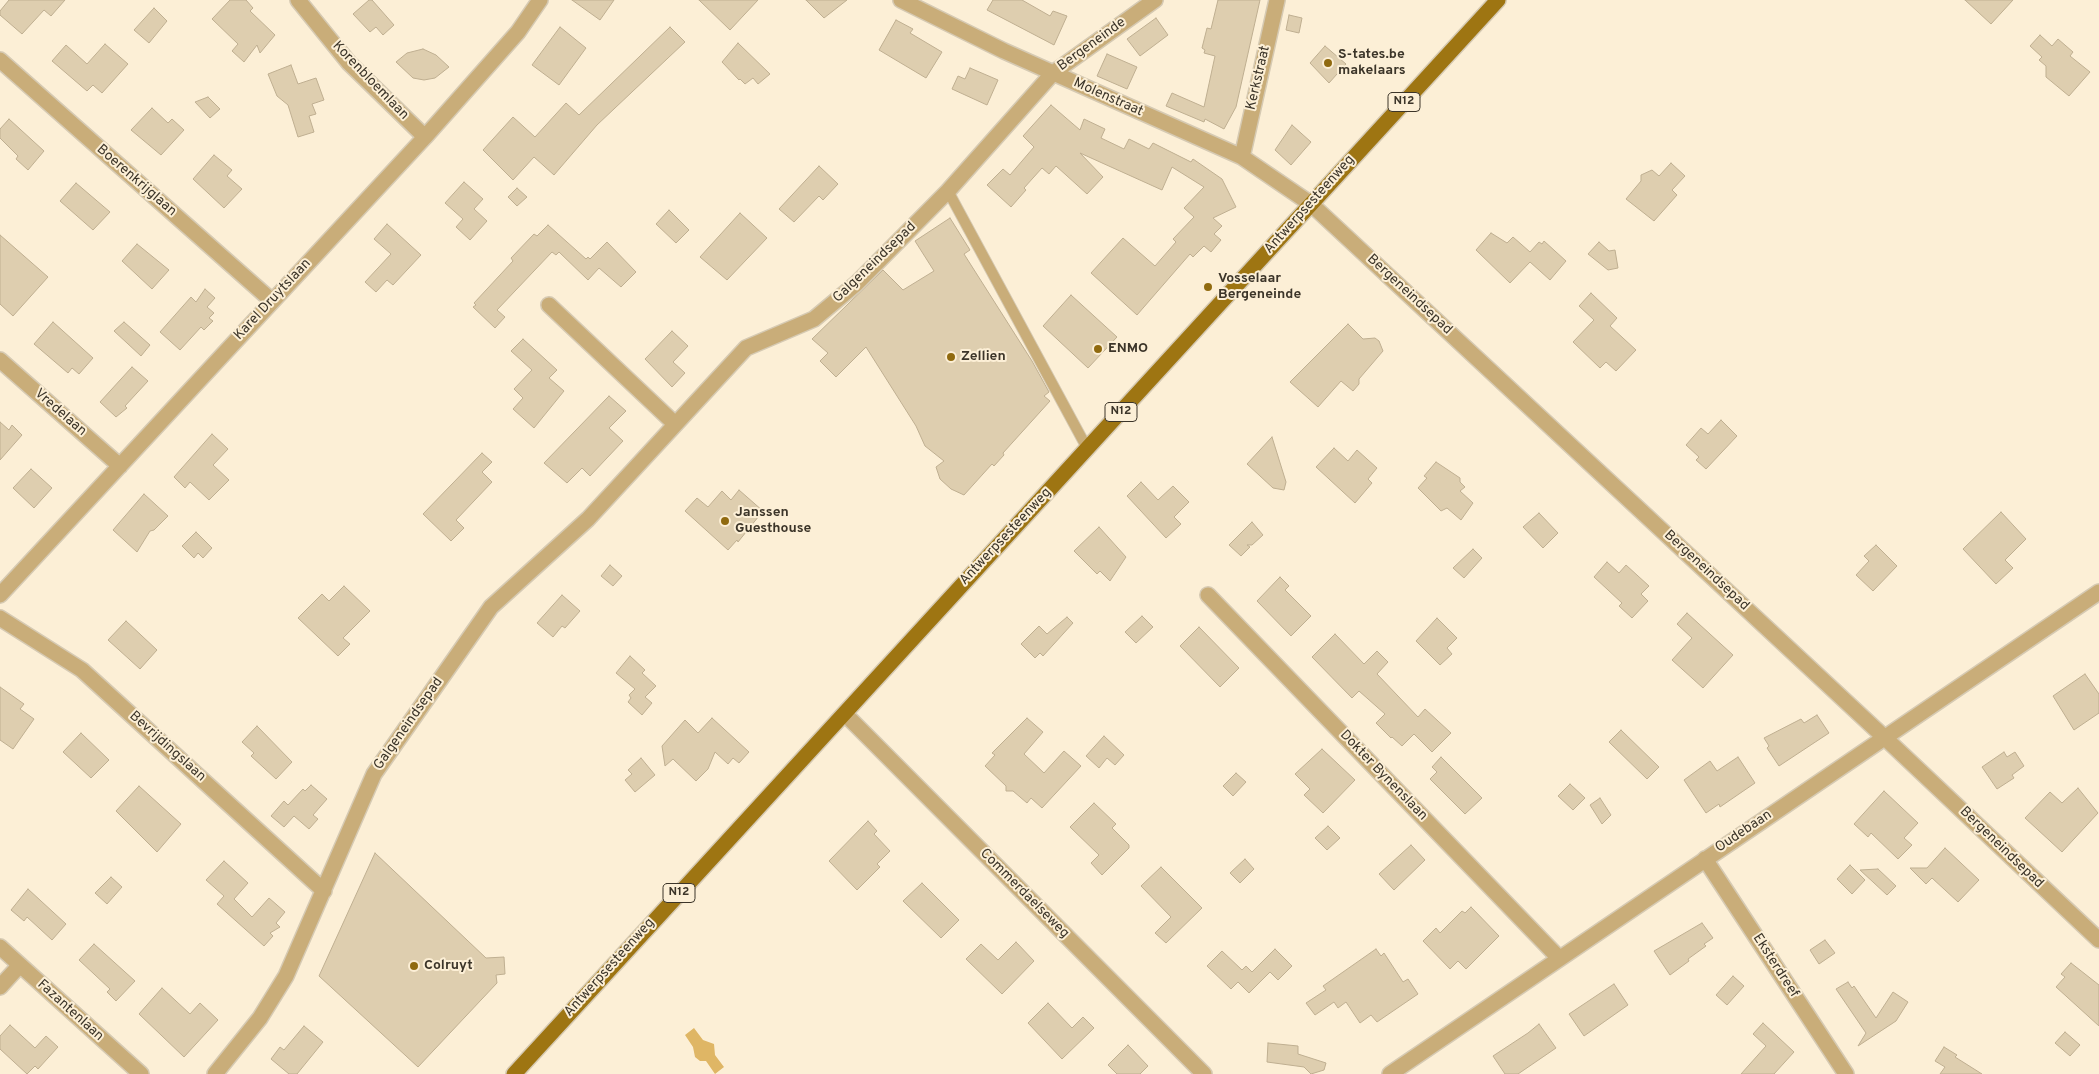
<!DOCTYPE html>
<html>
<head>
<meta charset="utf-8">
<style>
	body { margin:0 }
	canvas { display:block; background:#fcefd6 }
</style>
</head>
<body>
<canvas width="2099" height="1074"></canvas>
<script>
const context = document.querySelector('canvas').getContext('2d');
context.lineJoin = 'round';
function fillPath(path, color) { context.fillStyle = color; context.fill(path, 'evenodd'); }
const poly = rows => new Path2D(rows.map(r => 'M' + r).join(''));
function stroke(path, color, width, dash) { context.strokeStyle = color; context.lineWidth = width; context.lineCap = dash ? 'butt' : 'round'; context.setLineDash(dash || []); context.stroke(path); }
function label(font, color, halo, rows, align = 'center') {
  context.font = font + ' Overpass,sans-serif'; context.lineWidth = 4; context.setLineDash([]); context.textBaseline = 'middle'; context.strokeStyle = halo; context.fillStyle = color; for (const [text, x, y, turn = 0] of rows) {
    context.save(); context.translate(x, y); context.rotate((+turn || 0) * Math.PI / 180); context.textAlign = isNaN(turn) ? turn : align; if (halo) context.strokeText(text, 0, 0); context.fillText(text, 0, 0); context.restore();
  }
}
const water = poly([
	[694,1028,703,1040,714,1044,715,1055,724,1067,715,1074,706,1061,700,1061,695,1057,693,1047,685,1035]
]);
const building = poly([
	[9,0,65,0,51,16,44,10,22,34,0,15,0,11,9,0],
	[230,0,246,0,253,8,250,11,275,35,260,53,257,45,244,62,232,51,238,44,212,19,230,0],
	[369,0,372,0,394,25,383,35,376,27,370,32,353,14,369,0],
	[572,0,614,0,600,20,572,0],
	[699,0,758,0,730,30,699,0],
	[806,0,847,0,824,18,806,0],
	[993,0,1022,0,1050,16,1053,11,1067,16,1054,45,987,10,993,0],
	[1218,0,1260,0,1236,107,1224,129,1205,119,1204,122,1166,106,1172,93,1204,107,1215,56,1204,53,1205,50,1202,48,1207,28,1211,29,1218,0],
	[1965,0,2013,0,1991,24,1965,0],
	[154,8,167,21,149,43,134,30,154,8],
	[1289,15,1302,18,1299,33,1286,30,1289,15],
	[1156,18,1168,35,1140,56,1127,39,1156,18],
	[896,20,913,29,910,33,942,52,926,78,879,50,896,20],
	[560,27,586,48,559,85,532,65,560,27],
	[670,27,685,42,597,125,554,175,534,157,513,180,483,150,513,117,535,137,566,103,579,115,670,27],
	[2040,35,2052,46,2058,39,2073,52,2070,56,2090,72,2069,96,2046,77,2046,66,2039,60,2042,57,2030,46,2040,35],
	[738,43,770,74,758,84,753,78,745,84,740,79,739,80,722,62,738,43],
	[105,44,128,64,102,93,93,85,87,91,52,61,66,45,87,64,105,44],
	[1325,46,1346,64,1329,83,1310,63,1325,46],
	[423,49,436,55,449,67,435,78,424,80,413,78,396,62,407,53,423,49],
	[1107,54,1137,67,1127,89,1097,76,1107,54],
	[291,65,298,84,316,78,324,100,312,104,316,114,309,116,314,132,298,137,288,105,277,96,268,74,291,65],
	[970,68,998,80,987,105,952,89,958,76,965,79,970,68],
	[208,97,220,109,210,118,195,102,208,97],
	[1051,105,1080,130,1084,119,1105,129,1101,138,1124,149,1129,139,1149,149,1153,143,1191,162,1193,159,1222,179,1236,207,1213,218,1222,226,1214,234,1221,240,1211,252,1204,246,1193,257,1190,254,1137,315,1091,273,1123,238,1155,266,1176,242,1173,239,1194,217,1184,208,1204,187,1172,167,1162,190,1080,153,1103,177,1087,194,1056,166,1049,174,1042,168,1024,188,1026,190,1011,207,987,185,1003,169,1010,175,1034,147,1023,136,1051,105],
	[152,108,168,123,172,119,184,130,161,155,131,130,152,108],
	[9,119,44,151,28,170,16,159,18,156,0,138,0,129,9,119],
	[1292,125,1311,142,1291,165,1275,150,1292,125],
	[214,155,232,170,227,176,242,189,224,208,193,179,214,155],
	[1671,163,1685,176,1672,190,1677,195,1654,221,1626,199,1641,181,1641,175,1652,170,1659,176,1671,163],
	[819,166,838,184,823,200,819,196,794,222,779,209,819,166],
	[464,182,483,199,474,209,487,221,470,240,456,227,463,219,445,203,464,182],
	[76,183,110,212,93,230,60,201,76,183],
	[517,188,527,197,517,206,508,197,517,188],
	[669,210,689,230,676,243,656,224,669,210],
	[740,213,767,238,727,280,700,257,740,213],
	[950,218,970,250,964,254,1032,361,1049,392,1044,396,1050,401,1003,453,1004,455,994,466,992,464,964,495,951,489,940,479,936,467,944,461,925,446,916,426,866,347,836,377,820,361,828,353,812,339,883,270,903,290,934,271,915,241,950,218],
	[387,224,421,255,393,285,387,280,376,292,365,282,391,254,374,239,387,224],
	[548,225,586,259,588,257,590,259,607,242,636,272,621,287,599,268,588,280,559,252,556,255,552,252,497,310,505,317,495,328,473,307,476,305,474,303,513,261,511,258,534,234,537,236,548,225],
	[1491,233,1507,243,1513,237,1530,252,1539,242,1542,244,1544,241,1566,261,1550,280,1530,262,1510,283,1476,250,1491,233],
	[0,235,48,277,13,316,0,304,0,235],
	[1599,242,1609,251,1615,250,1618,268,1608,270,1588,254,1599,242],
	[137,244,169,270,152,289,122,261,137,244],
	[205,289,215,298,207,307,214,313,209,318,213,321,204,330,201,327,180,350,160,332,191,297,196,302,205,289],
	[1591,293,1617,318,1610,326,1636,350,1616,371,1606,362,1600,368,1573,342,1594,320,1579,306,1591,293],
	[1071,295,1117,337,1088,368,1043,326,1071,295],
	[53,322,93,358,79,374,72,368,68,373,34,344,53,322],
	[124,322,150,345,141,356,114,331,124,322],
	[1348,324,1363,339,1375,338,1379,341,1383,351,1359,379,1359,384,1353,391,1341,381,1318,407,1290,382,1348,324],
	[672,331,688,346,673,362,685,373,672,387,645,359,672,331],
	[523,339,557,370,549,378,564,391,534,428,513,409,523,398,514,389,532,370,511,351,523,339],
	[132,367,148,381,125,406,127,408,116,417,100,402,132,367],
	[609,396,626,411,609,428,623,441,590,476,582,468,567,483,544,463,609,396],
	[1721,420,1737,436,1706,469,1696,460,1699,457,1686,445,1701,428,1708,434,1721,420],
	[0,422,9,430,12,425,22,435,0,460,0,422],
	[212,434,228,449,213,465,229,480,209,500,190,482,185,488,174,477,212,434],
	[1272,437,1286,482,1284,490,1273,488,1247,464,1272,437],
	[1334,448,1348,461,1357,450,1377,468,1368,479,1372,483,1355,503,1316,467,1334,448],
	[482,453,492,462,482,472,492,482,456,520,464,528,451,541,423,514,482,453],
	[1436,462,1460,478,1460,482,1465,487,1460,491,1473,503,1461,520,1447,508,1441,511,1418,488,1427,478,1424,476,1436,462],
	[31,469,52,488,34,508,13,488,31,469],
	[1141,482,1158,500,1173,486,1189,502,1174,517,1181,524,1166,538,1127,496,1141,482],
	[739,490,763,511,738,542,737,540,728,550,685,511,697,498,708,507,722,491,731,500,739,490],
	[144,494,168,516,154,530,150,531,137,552,113,530,144,494],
	[2001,512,2026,539,2005,560,2013,568,1996,584,1963,549,2001,512],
	[1539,513,1558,533,1543,548,1523,527,1539,513],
	[1252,522,1263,535,1252,545,1247,545,1250,547,1241,556,1229,545,1252,522],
	[1099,527,1126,557,1110,581,1100,571,1097,574,1074,551,1099,527],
	[196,532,212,548,203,558,198,553,194,558,182,546,196,532],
	[1876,545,1897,566,1873,591,1856,575,1869,561,1864,556,1876,545],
	[1473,549,1482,558,1464,578,1453,568,1473,549],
	[1607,562,1619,573,1626,565,1649,586,1641,594,1648,601,1632,618,1619,606,1622,603,1594,577,1607,562],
	[610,565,622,576,613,586,601,576,610,565],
	[1280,577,1289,586,1285,590,1311,616,1291,636,1257,601,1280,577],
	[344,586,370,611,343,638,350,644,338,656,298,618,322,594,329,601,344,586],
	[562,595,580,611,565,628,562,626,553,637,537,623,562,595],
	[1687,613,1733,655,1703,688,1672,660,1692,638,1677,624,1687,613],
	[1142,616,1153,627,1136,643,1125,632,1142,616],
	[1067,617,1073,623,1043,656,1040,653,1035,658,1021,644,1039,626,1047,634,1067,617],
	[1437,618,1457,638,1447,648,1452,654,1440,665,1416,641,1437,618],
	[126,621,157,650,140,669,108,640,126,621],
	[1199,627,1239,668,1220,687,1180,646,1199,627],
	[1335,634,1364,664,1377,651,1388,662,1377,674,1418,717,1425,709,1451,733,1432,752,1414,734,1402,746,1392,737,1391,738,1376,723,1385,714,1359,691,1352,698,1312,657,1335,634],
	[630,656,645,670,642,673,656,686,645,697,652,703,642,715,628,702,631,698,629,695,635,689,616,673,630,656],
	[2085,674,2099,694,2099,713,2074,730,2053,696,2085,674],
	[0,687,24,704,20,709,34,719,13,749,0,740,0,687],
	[1817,715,1829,733,1779,766,1767,748,1769,746,1764,738,1801,719,1804,723,1817,715],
	[712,718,749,752,739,763,733,758,728,764,715,752,708,769,696,781,673,759,665,766,662,746,685,720,698,733,712,718],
	[1027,718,1043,732,1024,754,1044,773,1064,751,1081,766,1042,808,1031,798,1027,803,1013,791,1006,791,1006,786,985,766,995,755,992,753,1027,718],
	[257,726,292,762,276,779,251,756,254,753,242,742,257,726],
	[1621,730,1659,767,1647,779,1609,742,1621,730],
	[81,733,109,760,91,778,63,752,81,733],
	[1104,736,1124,755,1115,765,1107,758,1099,768,1086,756,1104,736],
	[1322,749,1355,780,1323,813,1304,795,1310,789,1295,774,1322,749],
	[2004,752,2007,757,2015,752,2024,766,2012,775,2014,778,1997,789,1982,767,2004,752],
	[1441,757,1482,798,1465,814,1430,779,1437,772,1432,767,1441,757],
	[1738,757,1755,783,1720,807,1719,804,1706,813,1684,780,1710,761,1717,771,1738,757],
	[641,758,655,775,635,792,625,780,632,774,628,770,641,758],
	[1236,773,1246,782,1233,796,1223,786,1236,773],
	[1570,784,1585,798,1573,810,1558,796,1570,784],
	[311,785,327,799,313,815,318,819,309,829,294,816,284,827,271,816,284,801,288,805,303,789,305,791,311,785],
	[139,786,181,824,157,852,116,811,139,786],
	[2078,788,2098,813,2062,852,2025,818,2050,792,2062,803,2078,788],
	[1884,791,1918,823,1904,838,1912,845,1898,859,1871,833,1868,837,1854,824,1884,791],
	[1600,798,1611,815,1602,824,1590,805,1600,798],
	[1094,803,1116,824,1112,828,1129,845,1129,848,1102,875,1091,863,1099,855,1070,827,1094,803],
	[868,821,877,831,874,834,890,851,877,864,880,867,857,890,829,861,868,821],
	[1328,826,1340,838,1327,850,1315,838,1328,826],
	[1411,845,1425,860,1394,890,1379,874,1411,845],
	[1945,848,1979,880,1958,902,1932,878,1926,884,1910,868,1927,868,1945,848],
	[375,853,486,958,504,957,505,974,496,975,497,983,418,1067,319,976,375,853],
	[1245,859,1254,869,1240,883,1230,873,1245,859],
	[224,861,248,883,234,899,252,917,269,898,285,912,276,923,280,927,270,933,273,936,264,946,217,904,224,896,206,880,224,861],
	[1850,865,1865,880,1852,894,1837,879,1850,865],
	[1161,867,1202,908,1166,943,1155,933,1171,917,1141,886,1161,867],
	[1878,869,1896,886,1887,895,1860,870,1878,869],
	[111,877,122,887,107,904,95,893,111,877],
	[922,883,959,920,941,938,903,901,922,883],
	[28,889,66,924,52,940,27,917,24,921,11,910,28,889],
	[1471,907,1499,936,1466,969,1458,961,1450,969,1423,941,1436,928,1440,933,1462,911,1465,913,1471,907],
	[1702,923,1713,938,1704,944,1706,946,1688,959,1689,961,1670,975,1654,951,1702,923],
	[1825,940,1835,953,1819,964,1810,950,1825,940],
	[1016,942,1034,961,1002,994,966,959,981,944,998,960,1016,942],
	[94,944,135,981,116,1001,107,992,110,989,79,960,94,944],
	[1275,949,1292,966,1278,980,1270,972,1249,993,1238,982,1231,989,1207,966,1222,951,1242,970,1246,966,1252,972,1275,949],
	[1376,949,1381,956,1384,953,1403,982,1408,979,1418,994,1377,1022,1371,1015,1360,1023,1346,1002,1338,1008,1334,1002,1315,1015,1306,1003,1326,990,1323,986,1376,949],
	[2071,963,2099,985,2099,1026,2056,987,2065,977,2061,974,2071,963],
	[1733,976,1744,986,1727,1005,1716,995,1733,976],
	[1848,982,1852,988,1854,986,1876,1018,1893,992,1908,1002,1896,1021,1858,1046,1866,1033,1836,989,1848,982],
	[1614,984,1628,1005,1584,1036,1569,1014,1614,984],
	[162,988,190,1014,200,1003,218,1020,184,1057,139,1014,162,988],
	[1048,1003,1072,1028,1083,1017,1094,1028,1062,1059,1028,1023,1048,1003],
	[1763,1023,1794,1052,1774,1074,1741,1074,1766,1046,1753,1034,1763,1023],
	[1539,1024,1556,1048,1518,1074,1505,1074,1493,1056,1528,1033,1539,1024],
	[10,1025,35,1048,46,1036,58,1047,38,1069,35,1066,27,1074,0,1049,0,1036,10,1025],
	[304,1026,323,1042,297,1074,289,1074,271,1059,280,1047,284,1050,304,1026],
	[2065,1032,2080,1045,2070,1056,2055,1043,2065,1032],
	[1268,1043,1298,1046,1298,1054,1326,1063,1324,1070,1311,1074,1304,1067,1267,1062,1268,1043],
	[1128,1045,1148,1066,1140,1074,1117,1074,1108,1065,1128,1045],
	[1944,1047,1957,1055,1955,1057,1982,1074,1940,1074,1945,1067,1935,1061,1944,1047]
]);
const lane = poly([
	[948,191,1087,448]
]);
const street = poly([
	[298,0,349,63,425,137],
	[901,0,1004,51,1242,157,1311,204,1884,737,2099,940],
	[0,60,272,301],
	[1242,157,1277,0],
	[549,305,675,424],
	[0,360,120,466],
	[0,595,425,137,518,32,540,0],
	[1208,595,1559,958],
	[0,618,82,670,324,891],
	[845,714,1204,1074],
	[1705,859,1846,1074],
	[0,947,141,1074],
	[0,987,20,965],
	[215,1074,260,1018,286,976,374,774,491,607,588,519,746,348,814,319,856,284,948,191,1053,73,1155,0],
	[1390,1074,2099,592]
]);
const primary = poly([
	[514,1074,1498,0]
]);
const markers = [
	[1328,63,5,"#906a0f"],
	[1208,287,5,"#906a0f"],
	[1098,349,5,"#906a0f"],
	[951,357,5,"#906a0f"],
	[725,521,5,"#906a0f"],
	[414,966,5,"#906a0f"]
];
const shields = [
	[1404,102,32],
	[1121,412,32],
	[679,893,32]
];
const shieldNames = [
	["N12",1404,102],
	["N12",1121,412],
	["N12",679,893]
];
const streetNames = [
	["Bergeneinde",1092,45,-36],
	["Kerkstraat",1259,78,-77],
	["Korenbloemlaan",370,81,46],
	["Molenstraat",1108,98,24],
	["Boerenkrijglaan",136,181,41],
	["Antwerpsesteenweg",1310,205,-48],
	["Galgeneindsepad",875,263,-44],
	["Bergeneindsepad",1409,295,43],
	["Karel Druytslaan",273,300,-47],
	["Vredelaan",60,413,41],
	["Antwerpsesteenweg",1006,537,-47],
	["Bergeneindsepad",1706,571,43],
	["Galgeneindsepad",409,724,-55],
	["Bevrijdingslaan",167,747,42],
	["Dokter Bynenslaan",1383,776,46],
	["Oudebaan",1744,832,-34],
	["Bergeneindsepad",2001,848,44],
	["Commerdaelseweg",1024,894,45],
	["Eksterdreef",1775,966,57],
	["Antwerpsesteenweg",610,968,-48],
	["Fazantenlaan",70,1011,42]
];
const poiNames = [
	["S-tates.be",1338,55],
	["makelaars",1338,71],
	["Vosselaar",1218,279],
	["Bergeneinde",1218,295],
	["ENMO",1108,349],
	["Zellien",961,357],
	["Janssen",735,513],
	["Guesthouse",735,529],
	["Colruyt",424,966]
];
fillPath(water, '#dfb665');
fillPath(building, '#deceaf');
stroke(building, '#bfaf91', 1);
stroke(lane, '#d6cab3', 12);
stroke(street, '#d6cab3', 18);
stroke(primary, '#d6cab3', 18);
stroke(lane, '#c9ad79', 10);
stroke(street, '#c9ad79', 15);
stroke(primary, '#9e7512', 15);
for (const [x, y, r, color] of markers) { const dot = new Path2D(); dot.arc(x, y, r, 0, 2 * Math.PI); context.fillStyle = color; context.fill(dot); stroke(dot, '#fcefd6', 2); }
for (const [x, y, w] of shields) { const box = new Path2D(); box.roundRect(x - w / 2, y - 9.5, w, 19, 4); context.fillStyle = '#fcefd6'; context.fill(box); stroke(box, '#3c3529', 1); }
label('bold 12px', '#3c3529', null, shieldNames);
label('14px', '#3c3529', '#fcefd6', streetNames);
label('bold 14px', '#3c3529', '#fcefd6', poiNames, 'left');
</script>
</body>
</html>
